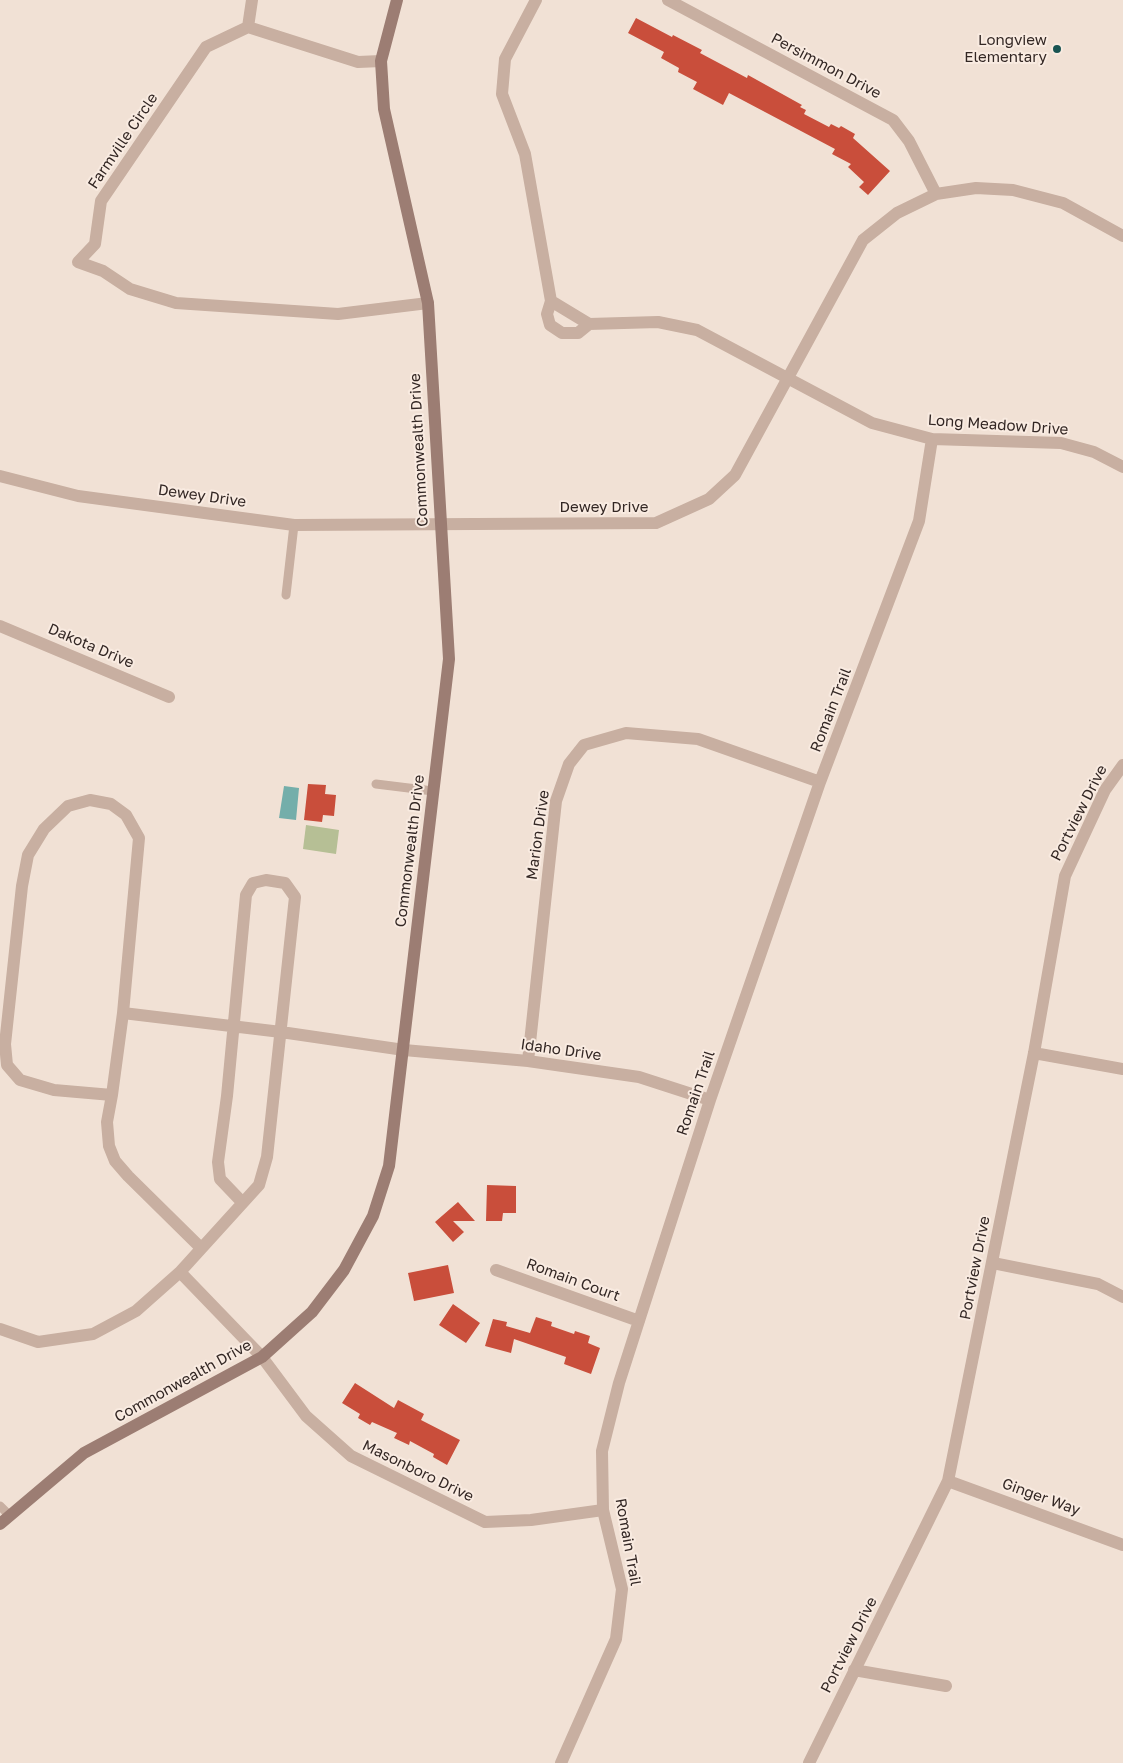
<!DOCTYPE html>
<html>
<head>
<meta charset="utf-8">
<style>
	body { margin:0 }
	canvas { display:block; background:#f1e1d5 }
</style>
</head>
<body>
<canvas width="1123" height="1763"></canvas>
<script>
const context = document.querySelector('canvas').getContext('2d');
context.lineJoin = 'round';
function fillPath(path, color) { context.fillStyle = color; context.fill(path, 'evenodd'); }
const poly = rows => new Path2D(rows.map(r => 'M' + r).join(''));
function stroke(path, color, width, dash) { context.strokeStyle = color; context.lineWidth = width; context.lineCap = dash ? 'butt' : 'round'; context.setLineDash(dash || []); context.stroke(path); }
function label(font, color, halo, rows, align = 'center') {
  context.font = font + ' "Golos Text",sans-serif'; context.lineWidth = 4; context.setLineDash([]); context.textBaseline = 'middle'; context.strokeStyle = halo; context.fillStyle = color; for (const [text, x, y, turn = 0] of rows) {
    context.save(); context.translate(x, y); context.rotate((+turn || 0) * Math.PI / 180); context.textAlign = isNaN(turn) ? turn : align; if (halo) context.strokeText(text, 0, 0); context.fillText(text, 0, 0); context.restore();
  }
}
const green = poly([
	[306,825,339,830,336,854,303,849]
]);
const water = poly([
	[284,786,299,788,296,820,279,818]
]);
const building = poly([
	[636,18,672,37,673,35,702,50,700,53,747,78,748,75,802,105,800,107,806,110,804,114,829,127,831,124,839,128,841,126,855,134,853,138,890,171,868,195,859,187,864,182,848,167,851,164,832,154,835,149,729,93,723,105,693,89,697,82,678,72,679,68,661,58,664,52,628,33],
	[308,784,326,785,325,794,336,795,334,816,323,815,322,822,304,820],
	[487,1185,516,1186,516,1213,503,1213,502,1221,486,1221],
	[458,1202,475,1221,453,1221,464,1232,453,1242,435,1222],
	[448,1265,454,1293,414,1301,408,1273],
	[453,1304,480,1323,466,1343,439,1325],
	[536,1317,552,1322,551,1326,574,1334,575,1331,590,1336,588,1343,600,1348,591,1374,564,1364,566,1357,514,1339,511,1353,485,1346,493,1319,507,1322,506,1326,530,1333],
	[355,1383,394,1408,398,1400,424,1414,421,1420,460,1440,447,1465,433,1457,434,1454,410,1441,409,1445,394,1438,397,1433,372,1422,370,1425,358,1418,360,1414,342,1403]
]);
const lane = poly([
	[286,595,294,525],
	[376,784,433,791],
	[0,1506,9,1515]
]);
const street = poly([
	[536,0,505,59,502,94,525,154,551,301,589,324,658,322,697,330,872,423,932,439,1061,443,1094,452,1123,467],
	[668,0,893,120,909,141,936,194],
	[248,27,252,0],
	[381,61,358,62,248,27,206,47,101,201,95,244,78,262,103,271,130,289,176,303,338,314,428,303],
	[551,301,547,314,550,325,562,333,578,333,589,324],
	[0,476,78,496,294,525,656,523,709,499,735,475,863,240,897,213,936,194,976,188,1013,190,1063,203,1123,236],
	[0,626,169,697],
	[123,1013,139,838,126,815,111,804,90,800,68,806,44,829,28,855,22,886,5,1044,7,1065,20,1080,54,1090,112,1095,123,1013,281,1032,404,1050,528,1061,639,1077,710,1100],
	[1034,1053,1123,1069],
	[528,1061,556,801,569,764,584,745,626,733,698,739,820,782],
	[112,1095,107,1122,109,1146,115,1161,128,1176,201,1248],
	[993,1263,1098,1284,1123,1297],
	[496,1270,639,1321],
	[180,1272,262,1357,306,1416,351,1456,485,1522,531,1520,603,1510],
	[0,1329,38,1342,93,1334,136,1311,180,1272,259,1185,267,1157,295,897,285,883,266,880,253,883,246,895,227,1096,218,1162,220,1179,241,1201],
	[948,1481,1123,1545],
	[854,1670,946,1686],
	[561,1763,616,1639,622,1589,603,1510,602,1451,619,1383,710,1100,820,782,919,521,932,439],
	[809,1763,948,1481,1034,1053,1065,876,1105,790,1123,765]
]);
const secondary = poly([
	[0,1524,84,1453,262,1357,312,1312,344,1270,373,1216,389,1166,449,659,428,303,384,109,381,61,397,0]
]);
const markers = [
	[1057,49,5,"#195452"]
];
const poiNames = [
	["Longview",1047,40],
	["Elementary",1047,57]
];
const streetNames = [
	["Persimmon Drive",826,66,28],
	["Farmville Circle",123,141,-56],
	["Long Meadow Drive",998,425,4],
	["Commonwealth Drive",419,450,-93],
	["Dewey Drive",202,496,8],
	["Dewey Drive",604,507],
	["Dakota Drive",91,646,23],
	["Romain Trail",831,710,-69],
	["Portview Drive",1079,813,-63],
	["Marion Drive",538,835,-82],
	["Commonwealth Drive",410,851,-83],
	["Idaho Drive",561,1050,8],
	["Romain Trail",696,1093,-71],
	["Portview Drive",975,1268,-79],
	["Romain Court",573,1280,20],
	["Commonwealth Drive",183,1381,-29],
	["Masonboro Drive",418,1471,26],
	["Ginger Way",1041,1497,20],
	["Romain Trail",628,1542,80],
	["Portview Drive",849,1645,-63]
];
fillPath(green, '#b6bf95');
fillPath(water, '#74aeaa');
fillPath(building, '#c94e3b');
stroke(lane, '#c8afa1', 9);
stroke(street, '#c8afa1', 12);
stroke(secondary, '#9c7d73', 12);
for (const [x, y, r, color] of markers) { const dot = new Path2D(); dot.arc(x, y, r, 0, 2 * Math.PI); context.fillStyle = color; context.fill(dot); stroke(dot, '#f9ebe1', 2); }
label('15px', '#332724', '#f9ebe1', poiNames, 'right');
label('15px', '#332724', '#f9ebe1', streetNames);
</script>
</body>
</html>
